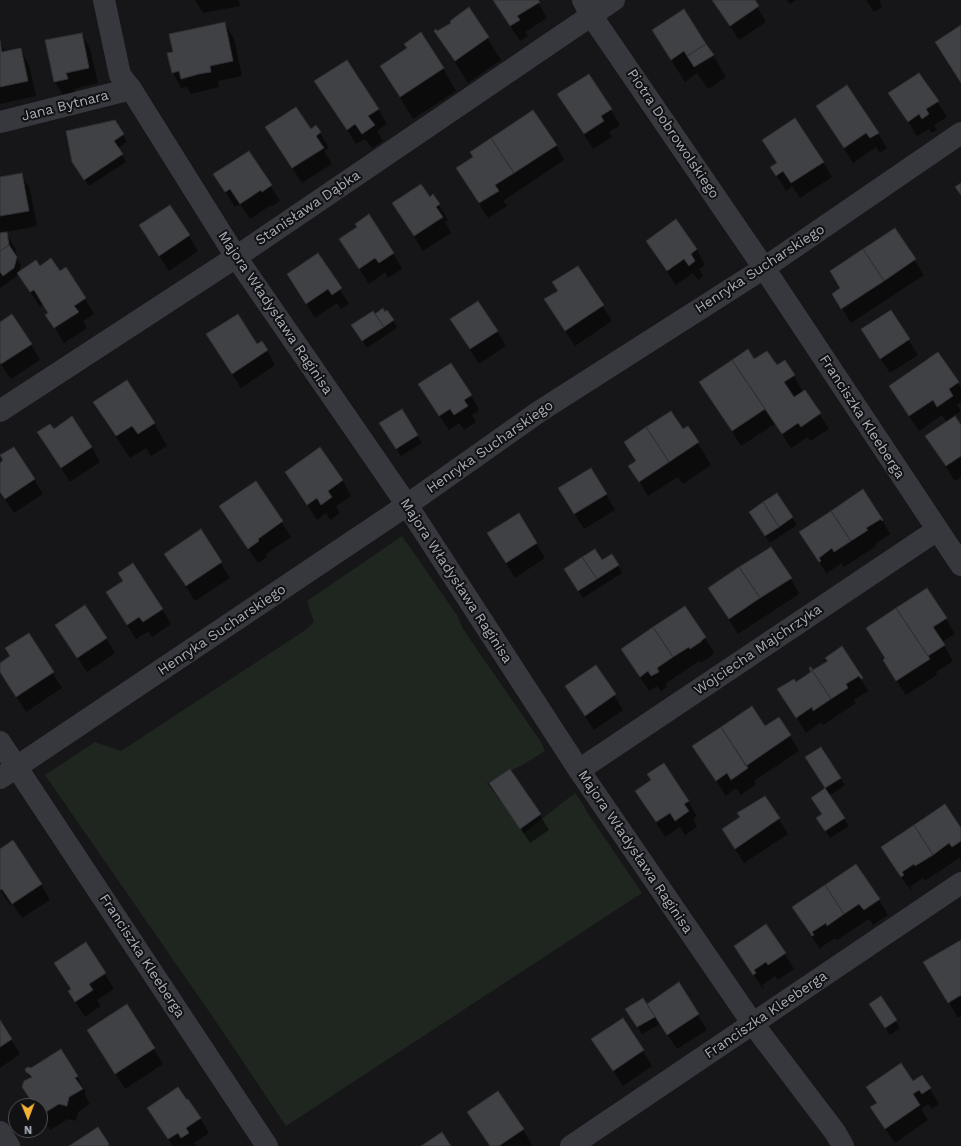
<!DOCTYPE html>
<html>
<head>
<meta charset="utf-8">
<style>
	body { margin:0 }
	#map { position:relative; width:961px; height:1146px; overflow:hidden; background:#161618; font-family:"Work Sans",sans-serif }
	canvas { display:block }
	.north { position:absolute; left:8px; top:1098px; width:40px; height:40px; box-sizing:border-box; background:#111113; border:1px solid #4d4f55; border-radius:50%; rotate:179deg; font-size:11px; font-weight:700; line-height:16px; text-align:center; color:#a8adb8 }
	.north::after { content:''; display:block; margin:auto; width:14px; height:18px; background:#f2b134; clip-path:polygon(50% 0,100% 100%,50% 72%,0 100%) }
</style>
</head>
<body>
<div id="map">
<canvas width="961" height="1146"></canvas>
<div class="north">N</div>
</div>
<script>
const context = document.querySelector('canvas').getContext('2d');
context.lineJoin = 'round';
function fillPath(path, color) { context.fillStyle = color; context.fill(path, 'evenodd'); }
const poly = rows => new Path2D(rows.map(r => 'M' + r).join(''));
function stroke(path, color, width, dash) { context.strokeStyle = color; context.lineWidth = width; context.lineCap = dash ? 'butt' : 'round'; context.setLineDash(dash || []); context.stroke(path); }
function label(font, color, halo, rows, align = 'center') {
  context.font = font + ' "Work Sans",sans-serif'; context.lineWidth = 4; context.setLineDash([]); context.textBaseline = 'middle'; context.strokeStyle = halo; context.fillStyle = color; for (const [text, x, y, turn = 0] of rows) {
    context.save(); context.translate(x, y); context.rotate((+turn || 0) * Math.PI / 180); context.textAlign = isNaN(turn) ? turn : align; if (halo) context.strokeText(text, 0, 0); context.fillText(text, 0, 0); context.restore();
  }
}
const green = poly([
	[402,536,457,615,463,629,541,742,545,751,524,764,487,783,524,833,575,793,583,804,587,812,642,893,286,1126,217,1023,45,775,95,742,121,751,307,629,314,622,307,601]
]);
const shadow = poly([
	[195,0,239,0,240,6,203,13],
	[493,0,537,0,547,18,525,32,528,36,520,41],
	[713,0,753,0,766,22,739,40],
	[786,0,796,0,790,4],
	[866,0,881,0,879,1,882,7,874,12],
	[469,9,501,60,468,83,436,31,437,33,452,23],
	[225,23,234,39,242,76,218,81,219,87,191,94,187,87,181,88,173,73,169,54,174,53],
	[653,31,713,55,726,77,708,89,697,73,685,82],
	[82,34,90,49,98,83,74,89,76,95,64,97,55,82,46,41],
	[0,43,6,53,20,49,29,65,36,96,0,104],
	[381,66,443,68,456,91,413,119],
	[919,74,947,117,934,125,937,130,931,133,929,129,917,136,890,93],
	[589,75,620,125,609,132,612,137,593,149,559,95],
	[316,81,378,109,387,124,377,131,383,141,372,148,365,139,356,144],
	[817,106,878,133,887,148,880,153,876,147,853,163],
	[115,121,127,142,118,148,126,162,89,186,78,170],
	[316,126,329,148,324,151,332,164,302,183,266,128,310,130],
	[763,140,823,162,832,177,800,198,792,186,786,191,772,168,778,164],
	[556,145,564,160,503,201,507,206,488,218,466,183,474,157],
	[249,152,280,201,272,206,271,205,250,219,240,204,235,207,224,190],
	[21,174,30,189,37,226,6,232,15,248,17,258,21,265,18,273,40,267,60,273,85,299,94,314,83,321,87,328,64,343,47,315,49,313,43,304,40,307,18,273,17,276,0,288,0,234,1,234,0,231,0,175,1,178],
	[429,198,439,205,448,220,445,222,451,233,423,251,393,204],
	[170,206,198,251,169,271,149,241],
	[676,221,697,250,705,265,699,269,703,276,698,280,693,273,676,285,656,256,647,241],
	[895,229,924,275,851,323,833,294,841,289],
	[393,253,402,269,388,278,385,272,369,284,349,254],
	[318,255,349,304,341,309,337,303,315,318,297,289],
	[578,267,612,321,575,346,545,300,559,291],
	[890,311,918,355,890,373,871,344],
	[385,313,393,320,397,328,367,348,357,333,375,315],
	[451,320,497,331,506,346,479,364],
	[0,323,31,344,40,360,11,379,0,363],
	[257,345,267,350,275,365,241,388,216,350],
	[748,351,754,360,777,367,794,376,803,392,805,391,829,429,810,441,808,437,791,448,775,424,741,446,700,382],
	[938,353,961,388,961,402,957,405,961,411,954,416,961,427,961,477,955,481,926,436,947,422,942,415,919,431,899,401],
	[471,395,479,410,472,415,476,422,464,430,459,423,449,430,428,399],
	[95,402,154,423,167,446,151,456,146,448,130,458,107,424],
	[401,410,422,443,401,456,384,431],
	[688,427,711,465,683,484,678,477,648,496,630,466],
	[54,430,92,447,100,462,70,482,39,433],
	[320,449,343,481,351,496,336,506,340,513,330,520,326,513,317,520,286,472],
	[0,464,34,479,43,494,14,513,0,492],
	[256,482,291,537,266,554,267,557,258,563,220,507],
	[606,494,615,510,584,529,568,504],
	[776,494,797,525,770,543,754,519],
	[881,518,890,534,875,544,876,546,844,567,842,563,827,573,829,577,809,547],
	[201,531,230,578,195,601,165,554],
	[488,534,536,543,545,558,515,578],
	[602,561,618,565,622,573,583,598,569,577],
	[791,579,799,594,738,634,709,588],
	[124,581,162,609,171,624,152,637,149,631,136,639,116,607],
	[946,619,955,634,942,642,953,661,936,672,937,675,906,695,893,675,886,659,867,629],
	[56,625,106,638,115,653,87,672],
	[28,634,62,688,26,712,0,671,0,664,11,657],
	[705,638,714,653,710,657,700,663,699,661,665,684,667,687,661,691,657,686,649,691,622,649],
	[842,648,870,694,868,691,854,700,856,703,823,725,821,722,806,733,779,690,796,683,829,661],
	[596,666,623,710,594,730,566,686],
	[779,718,799,751,754,781,756,784,741,795,736,788,726,796,694,746,765,727],
	[811,765,840,778,845,785,829,796,849,826,830,838,822,825,823,815,812,798,826,789],
	[510,770,540,815,549,830,530,843,490,783],
	[636,791,688,801,697,816,693,819,697,827,685,835,680,827,665,837],
	[765,797,788,834,744,863,723,830,741,818],
	[961,830,961,861,959,858,925,881,923,878,910,887,912,890,911,891,891,862],
	[0,850,41,885,50,900,22,918,12,903,10,905,0,890],
	[879,900,888,915,873,925,869,919,837,940,835,938,820,948,821,951,793,907],
	[961,942,961,1016,958,1018,925,962],
	[86,944,114,989,97,1000,101,1006,85,1017,69,992,71,990,55,963],
	[735,946,785,954,794,969,778,980,775,976,762,985,764,989,763,989],
	[678,984,707,1030,677,1049,660,1024,642,1034,631,1017],
	[880,998,900,1028,890,1035,870,1005],
	[127,1005,163,1064,125,1089,88,1030],
	[623,1019,652,1066,623,1086,602,1054],
	[0,1022,20,1054,0,1068],
	[27,1072,77,1076,86,1092,84,1093,90,1104,78,1112,76,1121,68,1119,50,1130,40,1114,40,1106,35,1106,23,1087,31,1079],
	[922,1076,939,1104,932,1109,928,1104,921,1109,928,1120,895,1143,880,1122,877,1104,867,1087,913,1082],
	[498,1092,523,1130,532,1145,531,1146,490,1146,477,1127],
	[200,1118,209,1133,194,1143,196,1146,173,1146,157,1123]
]);
const building = poly([
	[493,0,538,0,540,2,517,16,520,20,510,26,493,0],
	[712,0,755,0,759,6,730,26,712,0],
	[469,7,489,37,455,61,434,31,436,29,437,31,451,23,450,21,469,7],
	[684,9,706,44,687,56,684,51,671,60,652,30,684,9],
	[225,22,233,61,210,66,211,72,199,74,181,79,179,71,172,73,167,53,173,52,169,34,225,22],
	[961,25,961,83,935,42,961,25],
	[421,32,444,68,400,97,380,66,407,48,404,44,421,32],
	[82,33,89,68,66,73,68,79,54,82,45,40,82,33],
	[0,41,2,52,21,48,28,81,0,87,0,41],
	[706,44,714,55,694,67,687,56,706,44],
	[347,60,379,109,368,116,375,125,362,134,355,124,347,130,314,81,347,60],
	[919,73,939,101,926,109,929,114,922,119,919,114,908,122,888,93,919,73],
	[589,74,612,109,601,116,604,121,584,134,557,94,589,74],
	[847,85,879,133,870,138,866,133,844,148,816,106,847,85],
	[296,107,311,129,316,125,321,132,316,136,324,148,292,168,265,127,296,107],
	[533,110,557,145,514,173,491,138,533,110],
	[795,118,824,162,791,183,783,171,776,176,770,167,777,163,762,140,795,118],
	[115,120,124,134,114,141,123,154,84,180,72,162,66,131,115,120],
	[491,138,514,173,495,185,499,191,479,203,456,168,473,157,470,152,491,138],
	[249,151,272,185,262,192,261,190,240,204,230,189,225,192,213,174,249,151],
	[22,173,29,211,0,216,0,176,0,177,22,173],
	[961,183,961,195,955,187,961,183],
	[421,184,430,197,433,194,440,204,436,207,443,217,414,236,392,203,421,184],
	[170,205,190,235,159,256,139,225,170,205],
	[369,214,394,253,379,263,375,258,359,269,339,239,357,227,355,224,369,214],
	[676,219,697,249,691,254,695,261,689,266,684,259,667,271,646,241,676,219],
	[895,228,916,259,884,281,863,249,895,228],
	[7,232,9,245,0,251,0,233,7,232],
	[9,245,17,257,14,268,3,276,0,272,0,251,9,245],
	[863,249,884,281,841,309,832,294,840,288,830,271,863,249],
	[318,253,342,288,332,295,328,289,306,304,287,274,318,253],
	[51,258,60,271,66,267,86,298,74,306,79,312,54,328,45,315,48,313,34,290,30,292,17,273,36,260,40,266,51,258],
	[578,266,604,305,565,331,544,299,558,291,552,282,578,266],
	[478,301,498,331,470,349,450,319,478,301],
	[383,308,385,312,387,310,394,320,384,327,375,314,383,308],
	[891,310,910,339,880,359,861,329,891,310],
	[373,311,384,327,362,341,351,325,373,311],
	[12,314,32,344,1,364,0,362,0,322,12,314],
	[238,314,257,344,262,341,268,350,232,374,206,334,238,314],
	[748,349,754,359,767,351,777,365,785,360,795,375,784,382,794,397,805,390,821,413,801,427,798,423,782,434,732,360,748,349],
	[938,352,959,382,949,389,953,396,937,407,933,400,909,416,889,386,938,352],
	[732,360,765,409,732,431,699,382,732,360],
	[451,363,472,395,464,400,468,406,454,415,450,409,439,416,418,384,451,363],
	[127,380,155,423,138,434,132,426,116,436,93,402,127,380],
	[402,409,418,435,396,449,379,423,402,409],
	[671,411,683,429,688,426,699,442,669,462,646,427,671,411],
	[72,416,92,447,61,468,37,432,50,424,54,429,72,416],
	[955,416,961,425,961,456,946,466,925,436,955,416],
	[646,427,669,462,639,482,628,466,636,461,624,442,646,427],
	[14,447,35,479,5,499,0,492,0,463,3,460,0,455,14,447],
	[320,447,343,480,328,491,332,497,321,505,317,498,307,505,285,472,320,447],
	[591,468,607,494,574,514,558,488,591,468],
	[256,481,283,521,258,539,259,541,248,549,219,506,256,481],
	[863,489,883,520,882,521,881,519,866,528,868,530,851,541,831,511,863,489],
	[777,493,793,517,779,527,763,502,777,493],
	[763,502,779,527,765,536,749,512,763,502],
	[831,511,851,541,834,552,832,548,819,558,821,561,819,562,799,532,831,511],
	[519,513,537,543,506,563,487,533,519,513],
	[201,529,222,562,186,586,164,554,201,529],
	[771,547,792,578,760,598,739,567,771,547],
	[595,549,602,560,612,554,619,565,597,579,582,557,595,549],
	[582,557,597,579,578,591,564,569,582,557],
	[133,563,163,609,143,622,139,617,127,625,106,592,123,581,118,573,133,563],
	[739,567,760,598,729,619,708,588,739,567],
	[927,588,947,618,933,627,945,645,928,656,896,608,927,588],
	[85,605,107,638,77,658,55,625,85,605],
	[685,606,706,637,701,641,702,641,690,649,689,647,673,657,653,627,685,606],
	[896,608,930,659,896,681,883,660,885,658,866,628,896,608],
	[653,627,673,657,657,668,659,672,651,676,648,671,640,677,621,649,653,627],
	[29,633,54,672,16,697,0,672,0,663,10,656,5,648,29,633],
	[842,646,863,678,861,679,859,676,846,684,848,688,831,699,810,667,811,667,813,670,828,661,825,658,842,646],
	[596,665,616,694,585,716,565,686,596,665],
	[810,667,831,699,813,711,812,707,796,718,777,689,794,679,796,682,811,672,809,668,810,667],
	[752,706,765,726,779,717,791,735,746,766,721,727,752,706],
	[721,727,748,768,731,780,727,773,716,781,692,746,721,727],
	[821,747,841,778,825,788,805,757,821,747],
	[664,763,689,801,684,804,689,811,675,821,670,813,656,822,635,791,651,780,647,774,664,763],
	[510,769,541,814,520,829,489,783,510,769],
	[825,788,845,818,825,831,816,818,822,814,811,798,825,788],
	[765,796,780,818,735,849,722,829,740,817,737,813,765,796],
	[945,804,961,828,961,841,952,847,949,843,933,855,914,825,945,804],
	[914,825,933,855,915,866,914,864,902,872,904,875,901,877,881,847,914,825],
	[13,840,42,884,12,904,2,889,0,890,0,849,13,840],
	[856,864,880,899,864,910,859,904,844,914,825,885,856,864],
	[825,885,844,914,827,926,826,923,812,932,814,935,812,936,792,907,825,885],
	[766,924,786,953,768,965,766,962,754,970,756,973,753,975,734,946,766,924],
	[961,940,961,995,948,1003,923,962,961,940],
	[86,942,106,973,89,984,93,990,75,1002,68,991,71,989,54,963,86,942],
	[679,982,699,1014,667,1035,647,1004,679,982],
	[881,996,897,1020,885,1028,869,1004,881,996],
	[643,998,655,1017,637,1027,625,1009,643,998],
	[127,1004,155,1048,115,1074,87,1030,127,1004],
	[623,1018,644,1050,613,1071,591,1039,623,1018],
	[0,1020,12,1039,0,1047,0,1020],
	[61,1049,78,1076,75,1078,83,1089,69,1097,67,1106,59,1104,41,1115,40,1106,35,1106,22,1087,24,1081,32,1077,29,1074,26,1072,25,1069,28,1067,31,1068,61,1049],
	[901,1063,913,1081,922,1075,931,1088,922,1094,919,1090,913,1094,920,1105,885,1129,870,1107,877,1103,866,1087,901,1063],
	[178,1087,187,1100,188,1099,201,1118,186,1128,189,1133,181,1138,178,1133,168,1139,147,1108,178,1087],
	[498,1091,524,1129,499,1146,490,1146,467,1112,498,1091],
	[98,1127,109,1144,108,1146,69,1146,98,1127],
	[442,1132,451,1146,421,1146,442,1132]
]);
const minor = poly([
	[104,0,120,75,131,89,236,257,407,505,579,770,753,1024,835,1132,843,1146],
	[583,0,591,15,764,268,961,565],
	[0,122,131,89],
	[0,411,236,257,614,0],
	[0,742,267,1146],
	[579,770,937,530],
	[0,778,407,505,540,411,764,268,961,133],
	[0,1132,9,1146],
	[571,1146,961,883]
]);
const streetNames = [
	["Jana Bytnara",65,106,-14],
	["Piotra Dobrowolskiego",673,134,56],
	["Stanisława Dąbka",308,208,-34],
	["Henryka Sucharskiego",760,269,-33],
	["Majora Władysława Raginisa",275,313,56],
	["Franciszka Kleeberga",862,417,57],
	["Henryka Sucharskiego",490,447,-35],
	["Majora Władysława Raginisa",456,581,57],
	["Henryka Sucharskiego",222,630,-34],
	["Wojciecha Majchrzyka",758,650,-34],
	["Majora Władysława Raginisa",635,852,56],
	["Franciszka Kleeberga",142,956,57],
	["Franciszka Kleeberga",766,1015,-34]
];
fillPath(green, '#1e261f');
fillPath(shadow, '#0007');
fillPath(building, '#404145');
stroke(building, '#303034', 1);
stroke(minor, '#37383d', 22);
label('14px', '#a8adb8', '#111113', streetNames);
</script>
</body>
</html>
